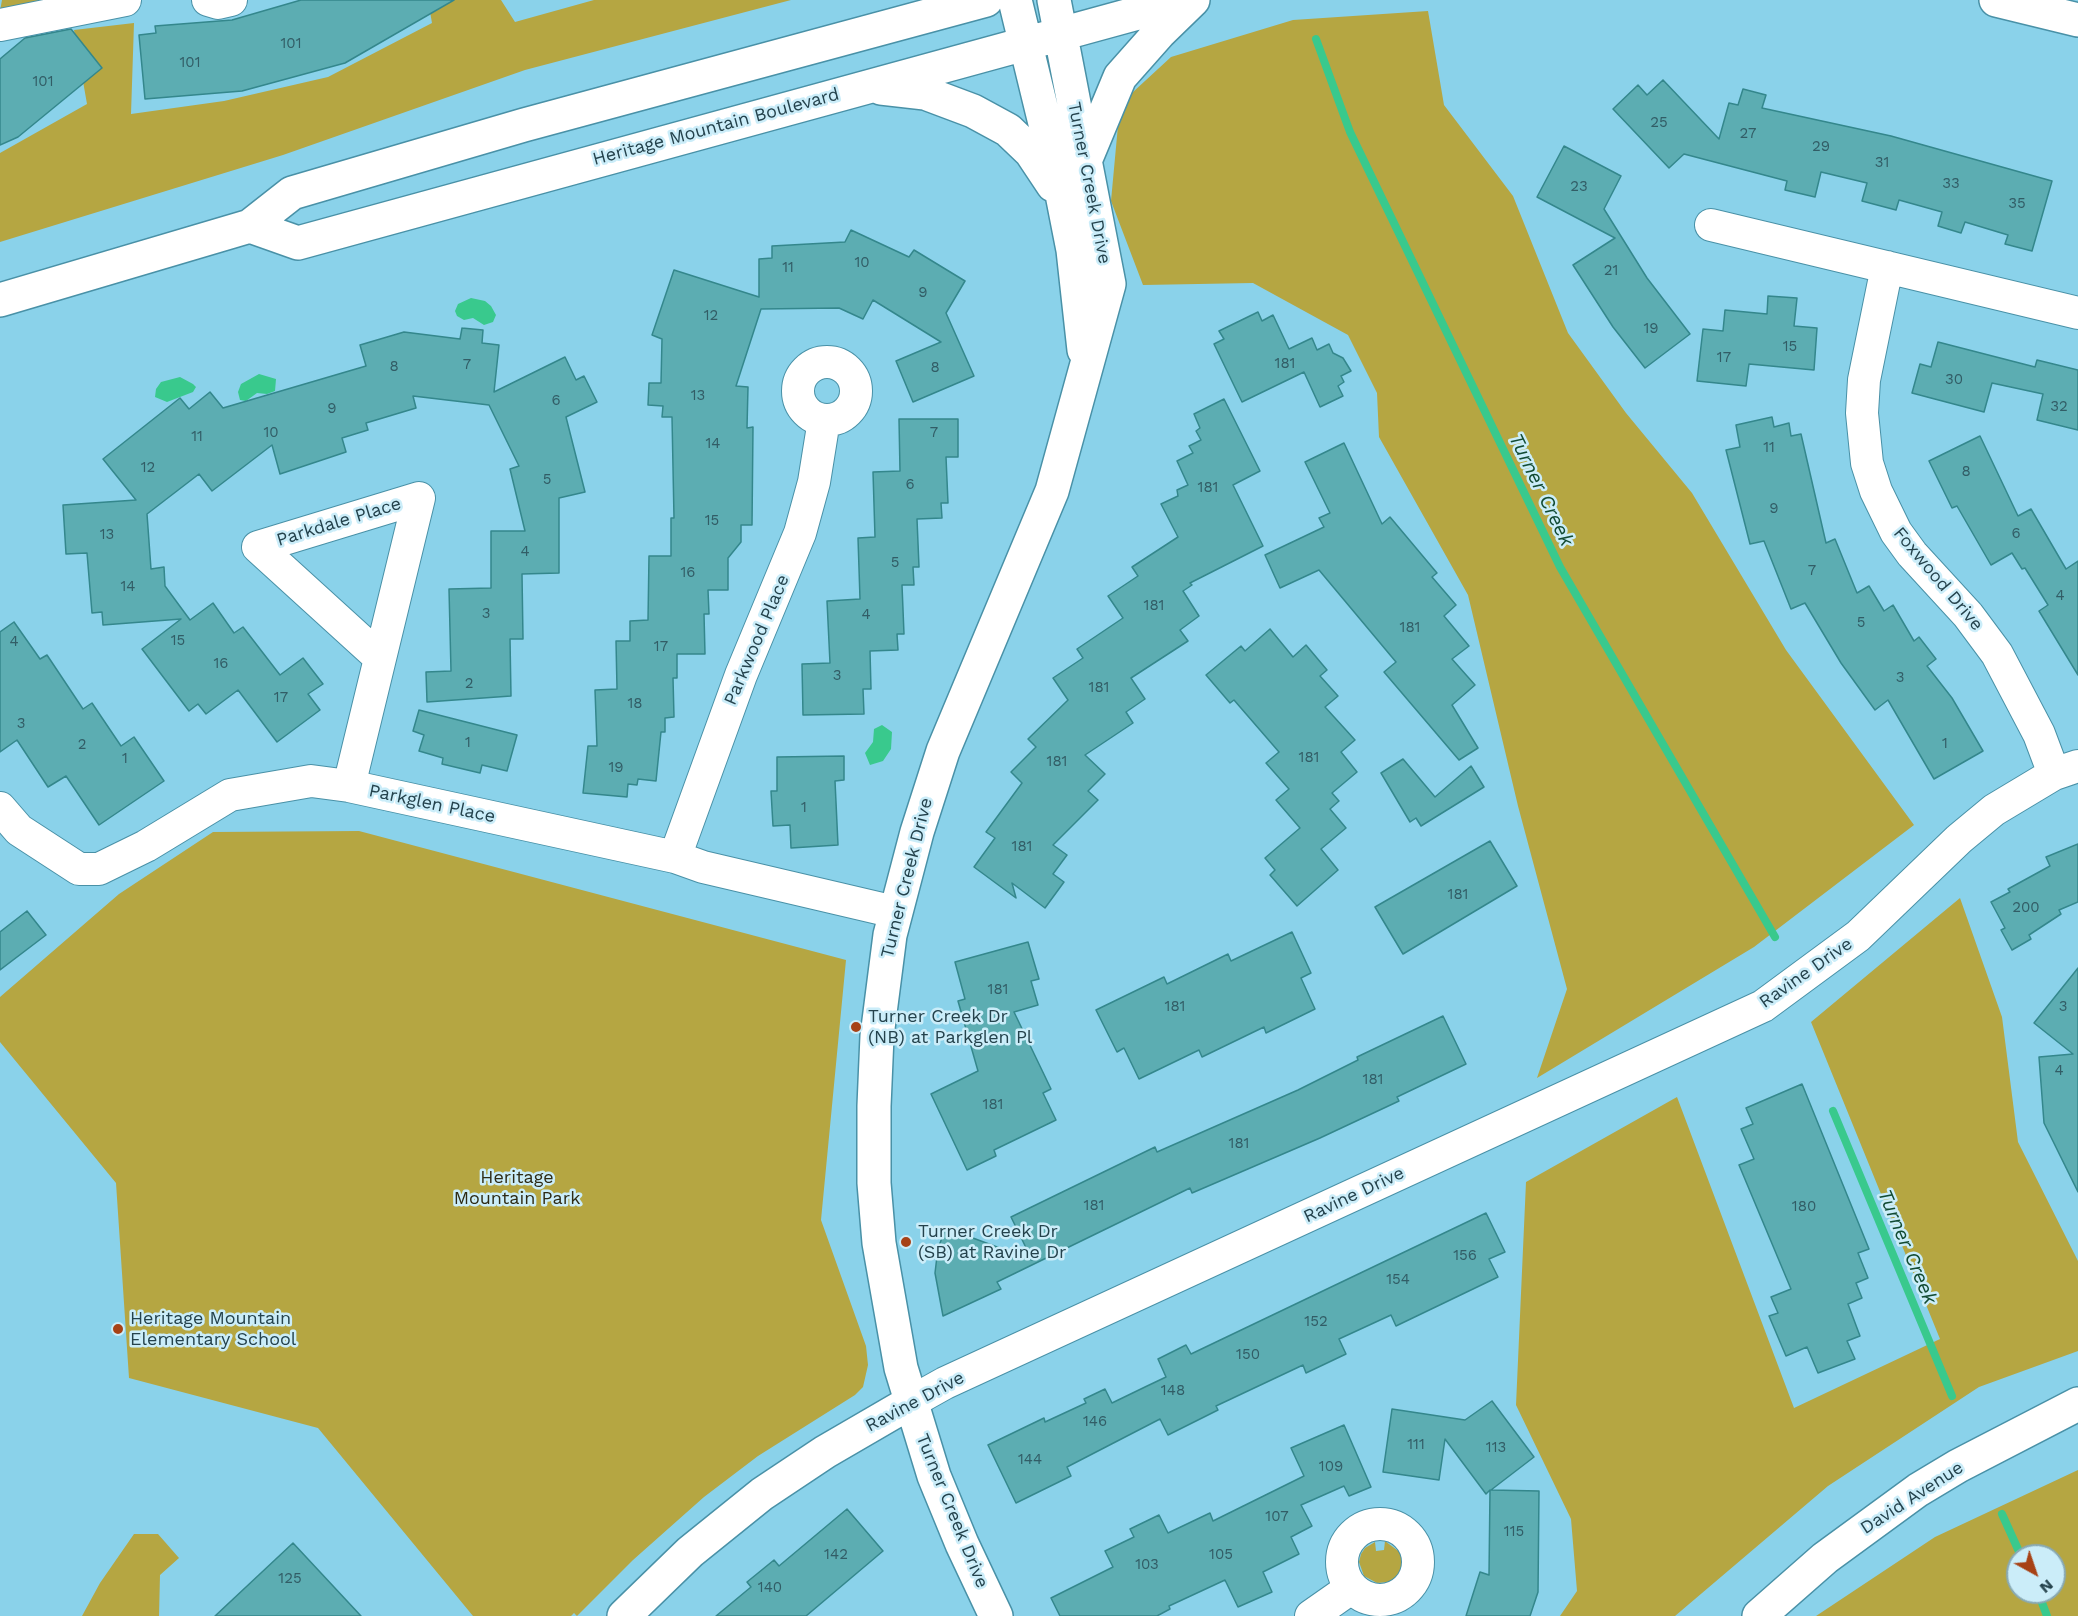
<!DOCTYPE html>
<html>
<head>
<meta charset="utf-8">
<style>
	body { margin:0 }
	#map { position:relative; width:2078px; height:1616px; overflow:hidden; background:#8ad2ea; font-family:"Work Sans",sans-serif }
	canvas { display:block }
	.north { position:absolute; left:2006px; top:1544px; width:60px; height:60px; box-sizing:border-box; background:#cbedf9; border:2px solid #88a9b4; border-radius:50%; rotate:140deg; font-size:16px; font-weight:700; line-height:24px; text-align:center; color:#24424c }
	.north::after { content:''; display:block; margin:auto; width:21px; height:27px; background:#a74216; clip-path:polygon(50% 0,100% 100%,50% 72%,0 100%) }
</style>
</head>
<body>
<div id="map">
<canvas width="2078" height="1616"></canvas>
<div class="north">N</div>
</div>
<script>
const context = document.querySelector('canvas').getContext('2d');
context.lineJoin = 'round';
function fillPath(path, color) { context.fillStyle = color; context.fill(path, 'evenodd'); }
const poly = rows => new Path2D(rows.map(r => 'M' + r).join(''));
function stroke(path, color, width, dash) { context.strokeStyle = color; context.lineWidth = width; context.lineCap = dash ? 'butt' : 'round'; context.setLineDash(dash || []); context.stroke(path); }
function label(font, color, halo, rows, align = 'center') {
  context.font = font + ' "Work Sans",sans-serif'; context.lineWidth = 5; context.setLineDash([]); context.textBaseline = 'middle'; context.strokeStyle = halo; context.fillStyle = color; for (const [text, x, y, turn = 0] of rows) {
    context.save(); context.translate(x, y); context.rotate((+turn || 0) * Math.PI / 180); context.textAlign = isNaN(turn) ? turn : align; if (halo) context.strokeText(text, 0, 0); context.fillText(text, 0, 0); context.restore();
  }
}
const green = poly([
	[2,0,55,0,0,11],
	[428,0,501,0,515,22,594,0,791,0,525,70,283,155,0,242,0,153,87,104,74,30,134,23,131,114,224,101,328,77,432,23],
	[1428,11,1444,105,1513,196,1568,333,1626,413,1692,493,1786,650,1914,825,1754,947,1537,1078,1567,989,1518,806,1468,595,1379,437,1377,393,1348,335,1253,283,1143,285,1111,201,1120,104,1171,57,1293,20],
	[359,831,846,960,821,1220,866,1346,868,1365,863,1387,855,1395,758,1456,704,1497,633,1560,577,1616,574,1613,571,1616,473,1616,318,1428,129,1378,116,1183,0,1042,0,997,119,894,213,832],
	[1960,898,2002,1017,2018,1142,2078,1261,2078,1351,1979,1387,1828,1486,1675,1616,1560,1616,1577,1591,1571,1519,1516,1405,1526,1182,1677,1097,1794,1408,1940,1339,1811,1022],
	[2078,1470,2078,1616,1816,1616,1935,1537],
	[2018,1556,2054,1556,2054,1592,2018,1592],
	[134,1534,158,1534,179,1558,160,1575,159,1616,82,1616,100,1583],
	[1385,1541,1401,1553,1402,1566,1400,1573,1390,1582,1377,1583,1364,1576,1359,1562,1361,1554,1365,1548,1375,1542,1376,1551,1384,1550]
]);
const water = poly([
	[471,298,485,301,491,306,496,315,493,322,484,325,473,318,464,320,457,316,455,311,458,304],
	[259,374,276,379,275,391,267,394,257,393,246,401,240,400,238,392,241,384],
	[180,377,193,384,196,387,193,392,167,402,155,397,156,389,161,382],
	[882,725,892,732,891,749,883,761,870,765,865,753,873,742,874,729]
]);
const stream = poly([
	[1316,39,1350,132,1560,567,1775,937],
	[1833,1111,1952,1396],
	[2002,1514,2021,1556],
	[2038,1592,2047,1616]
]);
const building = poly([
	[301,0,454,0,345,63,242,91,145,99,139,35,156,33,155,26,232,20,301,0],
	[71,29,102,68,18,137,0,145,0,59,25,38,71,29],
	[1663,80,1719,139,1729,103,1738,105,1743,89,1766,95,1762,108,1891,136,2052,181,2032,251,2005,244,2008,235,1965,222,1961,233,1938,226,1942,212,1899,200,1896,210,1862,201,1867,183,1821,172,1815,197,1785,190,1787,181,1684,154,1669,168,1613,109,1638,85,1647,95,1663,80],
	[1564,146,1621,176,1604,209,1647,278,1690,334,1645,368,1613,327,1573,265,1615,238,1537,197,1564,146],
	[851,230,909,257,914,250,965,281,946,313,974,376,913,402,896,361,941,342,873,300,863,319,839,308,761,309,736,386,748,387,747,428,753,427,752,525,741,525,741,542,728,558,728,590,708,590,709,614,704,614,705,654,677,654,677,678,673,678,674,717,665,718,665,732,661,732,656,781,638,779,637,785,628,784,627,797,583,793,588,746,597,746,595,690,617,689,616,641,630,641,630,621,648,620,649,556,671,556,671,518,674,518,672,417,662,417,663,406,648,405,649,383,661,383,662,339,652,335,674,270,759,297,759,259,772,258,772,246,845,242,851,230],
	[1768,296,1797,298,1794,326,1817,328,1814,370,1749,364,1746,386,1697,381,1703,329,1723,331,1725,310,1767,314,1768,296],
	[1258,312,1262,321,1273,315,1289,349,1312,338,1317,350,1329,344,1333,353,1343,358,1351,371,1341,376,1344,382,1338,386,1343,396,1320,407,1304,372,1242,402,1214,344,1224,339,1219,331,1258,312],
	[462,328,483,330,482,343,499,345,494,392,565,357,576,380,584,376,597,402,566,417,585,492,559,498,559,573,522,574,523,639,510,639,511,696,427,702,426,672,451,671,449,589,491,588,491,531,525,531,510,469,519,466,489,405,413,396,416,408,366,423,368,430,342,438,346,452,280,474,272,445,212,491,199,474,147,514,151,569,164,567,165,586,190,620,213,603,234,633,243,627,280,675,303,658,323,684,308,694,320,710,277,742,238,690,206,714,198,704,189,711,142,649,181,619,103,625,102,612,92,613,87,553,66,554,63,505,136,500,103,459,180,398,189,409,210,392,223,408,366,366,360,345,404,332,460,339,462,328],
	[1938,342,2035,367,2037,360,2078,370,2078,430,2037,420,2043,394,1992,383,1984,412,1912,393,1920,364,1931,367,1938,342],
	[1224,399,1260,471,1233,485,1263,546,1190,583,1192,585,1183,591,1199,616,1180,630,1188,641,1131,678,1145,699,1126,712,1133,723,1085,755,1105,774,1088,791,1098,800,1053,845,1067,855,1053,874,1064,882,1045,908,1012,883,1016,898,974,867,995,838,986,832,1022,783,1011,772,1036,747,1028,739,1068,700,1053,678,1083,658,1077,649,1123,618,1108,596,1138,576,1132,567,1178,537,1161,504,1178,496,1177,490,1188,485,1177,461,1193,453,1189,446,1201,440,1196,431,1200,428,1194,414,1224,399],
	[1772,417,1774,427,1789,423,1791,436,1801,434,1826,543,1835,539,1857,593,1869,586,1884,611,1893,605,1914,641,1919,637,1936,659,1927,666,1952,698,1983,751,1934,779,1888,700,1875,710,1841,663,1805,603,1791,609,1764,541,1750,544,1726,450,1740,447,1736,425,1772,417],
	[899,419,958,419,958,457,946,457,948,503,941,503,942,518,917,519,919,567,913,567,914,585,902,585,904,634,897,634,898,650,870,651,871,689,863,689,864,714,803,715,802,664,830,663,827,601,860,599,858,538,875,537,873,472,900,471,899,419],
	[1980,436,2018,516,2031,509,2066,569,2078,561,2078,675,2039,611,2048,605,2025,568,2022,569,2012,553,1991,565,1957,506,1952,508,1929,461,1980,436],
	[1344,443,1382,524,1390,517,1437,573,1432,577,1456,605,1444,616,1469,646,1452,659,1475,685,1452,705,1478,748,1459,760,1384,672,1396,662,1319,570,1280,588,1265,555,1324,527,1319,518,1330,513,1305,462,1344,443],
	[14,622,40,659,47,655,83,709,92,703,121,746,134,737,164,781,99,825,66,776,48,787,17,740,0,752,0,632,14,622],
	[1270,629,1293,657,1306,645,1327,670,1320,676,1338,696,1325,707,1355,740,1341,752,1357,772,1332,793,1339,801,1330,809,1346,828,1321,849,1338,870,1297,906,1270,875,1275,870,1265,858,1300,828,1276,800,1289,789,1266,763,1279,752,1234,700,1230,703,1206,675,1241,646,1245,651,1270,629],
	[419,710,517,735,507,771,482,765,480,773,442,764,443,758,419,751,424,735,413,731,419,710],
	[844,756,844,780,835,781,838,845,791,848,790,825,773,826,771,791,777,791,777,757,844,756],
	[1403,759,1435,797,1471,766,1484,787,1421,826,1416,818,1410,822,1381,773,1403,759],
	[1490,841,1517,886,1403,954,1375,907,1490,841],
	[2078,844,2078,902,2059,910,2061,914,2029,935,2031,939,2012,950,2001,930,2005,928,1991,902,2010,892,2008,889,2050,866,2046,857,2078,844],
	[27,911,46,935,0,970,0,932,27,911],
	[1292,932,1311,973,1301,978,1315,1009,1266,1033,1264,1027,1202,1057,1199,1050,1139,1079,1124,1048,1117,1052,1096,1010,1164,977,1167,984,1228,954,1231,961,1292,932],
	[1028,942,1039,979,1031,981,1038,1005,1014,1012,1051,1089,1043,1093,1056,1120,994,1150,996,1156,967,1170,931,1094,978,1071,958,1001,965,999,955,962,1028,942],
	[2078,968,2078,1192,2044,1123,2039,1057,2073,1054,2034,1023,2078,968],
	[1443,1016,1466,1064,1397,1097,1399,1101,1320,1138,1192,1193,1190,1188,997,1282,1001,1289,943,1316,935,1273,938,1248,946,1228,1032,1260,1011,1217,1155,1147,1157,1152,1298,1090,1358,1060,1357,1057,1443,1016],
	[1802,1084,1869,1249,1858,1253,1868,1278,1856,1283,1862,1298,1848,1304,1860,1336,1847,1341,1855,1359,1818,1373,1807,1347,1786,1356,1769,1316,1778,1313,1771,1297,1791,1289,1739,1165,1754,1159,1741,1129,1753,1124,1746,1108,1802,1084],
	[1486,1213,1505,1252,1489,1259,1498,1277,1396,1326,1391,1315,1339,1339,1346,1354,1306,1373,1303,1365,1216,1406,1218,1410,1168,1435,1160,1419,1067,1467,1071,1476,1016,1503,988,1445,1044,1418,1045,1422,1086,1403,1084,1399,1105,1389,1112,1403,1145,1387,1166,1377,1158,1359,1186,1345,1191,1354,1486,1213],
	[1492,1401,1534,1457,1491,1490,1539,1491,1538,1592,1530,1616,1466,1616,1480,1572,1489,1575,1490,1490,1486,1494,1445,1439,1439,1480,1383,1472,1392,1409,1465,1420,1492,1401],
	[1344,1425,1371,1487,1349,1496,1344,1486,1301,1505,1312,1526,1291,1537,1299,1554,1263,1572,1272,1592,1238,1607,1225,1580,1169,1606,1170,1609,1157,1616,1060,1616,1051,1598,1113,1567,1105,1551,1134,1537,1130,1529,1159,1515,1168,1533,1210,1513,1213,1521,1304,1476,1291,1448,1344,1425],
	[847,1509,883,1551,806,1616,716,1616,751,1587,747,1582,774,1560,779,1566,847,1509],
	[293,1543,361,1616,215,1616,293,1543]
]);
const street = poly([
	[208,0,218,3,231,0],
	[0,25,125,0],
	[1711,225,2078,313],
	[1887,267,1864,380,1862,413,1867,463,1876,491,1896,532,1912,554,1968,615,1997,654,2039,734,2054,774],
	'798 391a29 29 0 1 1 58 0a29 29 0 1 1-58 0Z',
	[349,786,419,498,258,547,380,658],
	[0,808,19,830,79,869,99,869,146,846,230,795,311,781,349,786,675,857,703,867,895,912],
	[675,857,741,675,800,533,814,482,824,420],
	[911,1402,945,1383,1763,1006,1858,936,1959,839,1994,810,2054,774,2078,766],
	'1342 1562a38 38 0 1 1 76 0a38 38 0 1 1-76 0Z',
	[1311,1616,1351,1588]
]);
const secondary = poly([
	[1015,0,1061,189,1073,250,1084,350],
	[1996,0,2078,20],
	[881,88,925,93,973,111,1008,130,1031,152,1053,185],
	[1085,161,1120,77,1159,33,1193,0],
	[250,226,298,243,1185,0],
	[0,300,250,226,292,193,524,125,986,0],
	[624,1616,690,1552,762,1494,825,1452,911,1402],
	[996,1616,962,1544,934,1476,901,1368,879,1243,874,1183,874,1106,877,1036,890,935,917,832,943,751,1052,491,1109,284,1054,0],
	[1759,1616,1825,1558,1918,1490,1958,1466,2078,1404]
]);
const markers = [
	[856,1027,6,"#a74216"],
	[906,1242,6,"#a74216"],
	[118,1329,6,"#a74216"]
];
const numberNames = [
	["101",291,44],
	["101",190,63],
	["101",43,82],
	["25",1659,123],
	["27",1748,134],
	["29",1821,147],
	["31",1882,163],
	["33",1951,184],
	["23",1579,187],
	["35",2017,204],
	["10",862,263],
	["11",788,268],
	["21",1611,271],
	["9",923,293],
	["12",711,316],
	["19",1651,329],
	["15",1790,347],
	["17",1724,358],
	["181",1285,364],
	["7",467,365],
	["8",394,367],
	["8",935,368],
	["30",1954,380],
	["13",698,396],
	["6",556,401],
	["32",2059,407],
	["9",332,409],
	["10",271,433],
	["7",934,433],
	["11",197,437],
	["14",713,444],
	["11",1769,448],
	["12",148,468],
	["8",1966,472],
	["5",547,480],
	["6",910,485],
	["181",1208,488],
	["9",1774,509],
	["15",712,521],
	["6",2016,534],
	["13",107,535],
	["4",525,552],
	["5",895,563],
	["7",1812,571],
	["16",688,573],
	["14",128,587],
	["4",2060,596],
	["181",1154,606],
	["3",486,614],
	["4",866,615],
	["5",1861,623],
	["181",1410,628],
	["15",178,641],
	["4",14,642],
	["17",661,647],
	["16",221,664],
	["3",837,676],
	["3",1900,678],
	["2",469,684],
	["181",1099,688],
	["17",281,698],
	["18",635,704],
	["3",21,724],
	["1",468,743],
	["1",1945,744],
	["2",82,745],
	["181",1309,758],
	["1",125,759],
	["181",1057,762],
	["19",616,768],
	["1",804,808],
	["181",1022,847],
	["181",1458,895],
	["200",2026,908],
	["181",998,990],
	["181",1175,1007],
	["3",2063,1007],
	["4",2059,1071],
	["181",1373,1080],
	["181",993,1105],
	["181",1239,1144],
	["181",1094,1206],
	["180",1804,1207],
	["156",1465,1256],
	["154",1398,1280],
	["152",1316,1322],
	["150",1248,1355],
	["148",1173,1391],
	["146",1095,1422],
	["111",1416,1445],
	["113",1496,1448],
	["144",1030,1460],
	["109",1331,1467],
	["107",1277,1517],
	["115",1514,1532],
	["142",836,1555],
	["105",1221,1555],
	["103",1147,1565],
	["125",290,1579],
	["140",770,1588]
];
const streetNames = [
	["Heritage Mountain Boulevard",716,127,-15],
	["Turner Creek Drive",1089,183,79],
	["Parkdale Place",339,522,-17],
	["Foxwood Drive",1938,579,50],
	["Parkwood Place",757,640,-67],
	["Parkglen Place",432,804,12],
	["Turner Creek Drive",907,878,-76],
	["Ravine Drive",1806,973,-35],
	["Ravine Drive",1354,1195,-25],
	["Ravine Drive",915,1402,-28],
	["David Avenue",1912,1498,-33],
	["Turner Creek Drive",952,1511,68]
];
const poiNames = [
	["Turner Creek Dr",868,1017],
	["(NB) at Parkglen Pl",868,1038],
	["Turner Creek Dr",918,1232],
	["(SB) at Ravine Dr",918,1253],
	["Heritage Mountain",130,1319],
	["Elementary School",130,1340]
];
const parkNames = [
	["Heritage",517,1178],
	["Mountain Park",517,1199]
];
const waterNames = [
	["Turner Creek",1541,490,64],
	["Turner Creek",1907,1247,67]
];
fillPath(green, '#b5a642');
fillPath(water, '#39c98d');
stroke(stream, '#39c98d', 8);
fillPath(building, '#5cadb2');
stroke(building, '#34878c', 1.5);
stroke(street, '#4991a7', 34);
stroke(secondary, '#4991a7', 36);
stroke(street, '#fff', 32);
stroke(secondary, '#fff', 33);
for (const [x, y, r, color] of markers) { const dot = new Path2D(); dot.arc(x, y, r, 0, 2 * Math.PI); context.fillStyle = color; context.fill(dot); stroke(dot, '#cbedf9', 2); }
label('15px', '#325d66', null, numberNames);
label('18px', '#24424c', '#cbedf9', streetNames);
label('18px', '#24424c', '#cbedf9', poiNames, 'left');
label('18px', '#2d2a14', '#cbedf9', parkNames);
label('italic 20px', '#124b33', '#cbedf9', waterNames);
</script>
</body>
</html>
